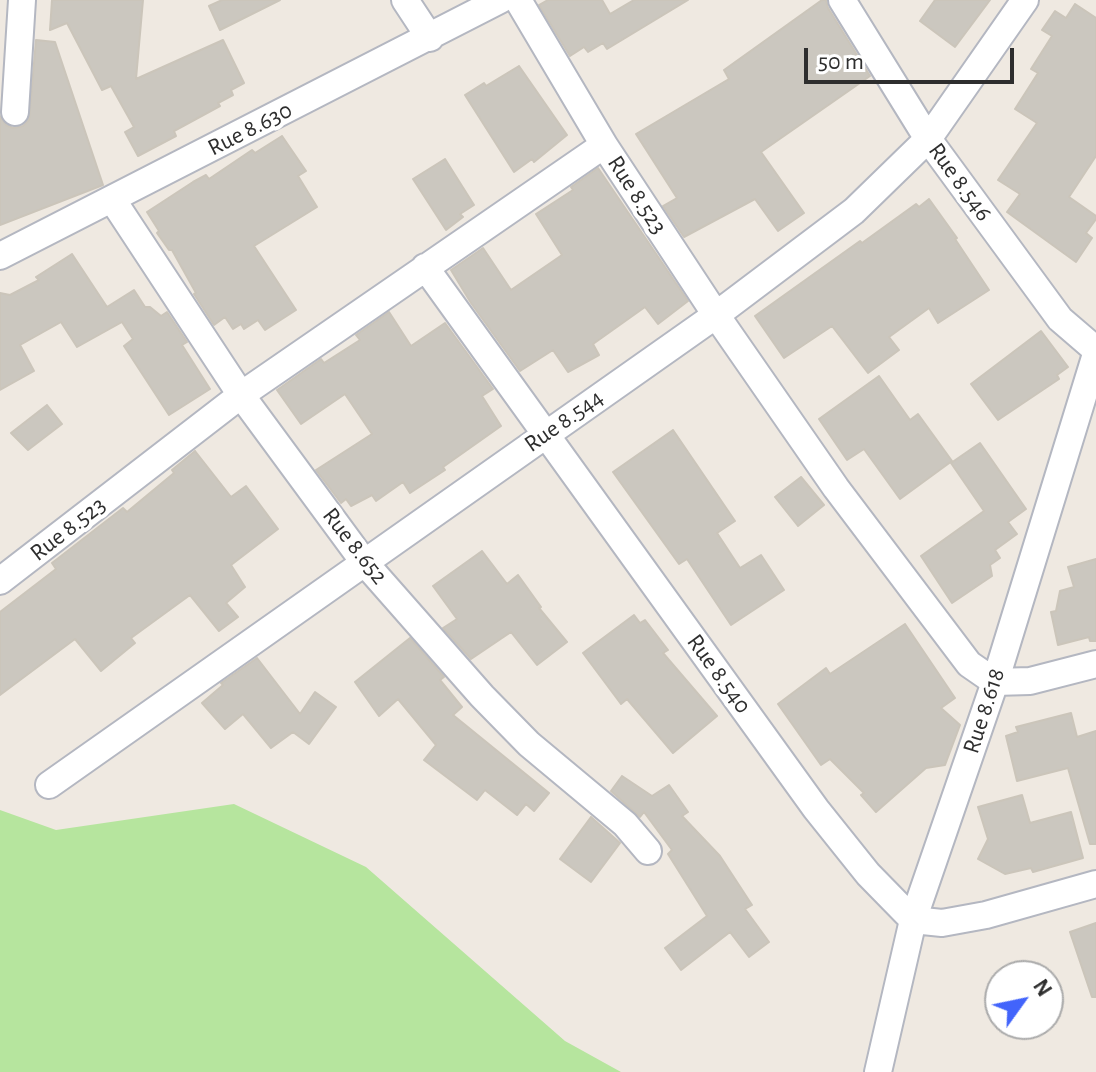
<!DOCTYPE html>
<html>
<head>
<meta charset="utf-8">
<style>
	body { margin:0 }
	#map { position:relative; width:1096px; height:1072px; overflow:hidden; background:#efe9e1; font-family:"Alegreya Sans",sans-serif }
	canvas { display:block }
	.north { position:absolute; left:984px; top:960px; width:80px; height:80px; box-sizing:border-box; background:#fff; border:2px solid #ababab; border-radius:50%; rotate:57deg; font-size:22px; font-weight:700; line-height:32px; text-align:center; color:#2e2e2e }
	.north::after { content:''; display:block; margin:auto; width:28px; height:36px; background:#4264fb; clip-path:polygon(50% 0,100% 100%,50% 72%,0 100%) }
	.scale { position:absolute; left:804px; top:48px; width:210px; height:36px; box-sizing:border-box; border:4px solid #2e2e2e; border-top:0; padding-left:10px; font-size:24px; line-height:28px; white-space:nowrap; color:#2e2e2e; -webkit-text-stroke:6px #fff; paint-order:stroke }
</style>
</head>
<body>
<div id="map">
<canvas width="1096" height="1072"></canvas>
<div class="north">N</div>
<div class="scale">50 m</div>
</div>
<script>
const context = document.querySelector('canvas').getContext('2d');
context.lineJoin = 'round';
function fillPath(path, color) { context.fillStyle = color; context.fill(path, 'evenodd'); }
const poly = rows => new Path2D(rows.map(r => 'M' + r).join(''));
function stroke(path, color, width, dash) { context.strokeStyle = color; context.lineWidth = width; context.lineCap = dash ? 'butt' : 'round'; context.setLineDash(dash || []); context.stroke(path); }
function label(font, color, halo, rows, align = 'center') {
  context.font = font + ' "Alegreya Sans",sans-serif'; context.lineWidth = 8; context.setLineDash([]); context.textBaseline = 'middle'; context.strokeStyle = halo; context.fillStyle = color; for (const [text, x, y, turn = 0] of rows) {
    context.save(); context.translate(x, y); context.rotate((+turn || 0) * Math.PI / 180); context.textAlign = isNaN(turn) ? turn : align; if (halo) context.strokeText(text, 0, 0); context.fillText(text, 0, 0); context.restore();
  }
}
const green = poly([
	[234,804,366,867,565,1041,621,1072,0,1072,0,810,56,830]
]);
const building = poly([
	[52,0,143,0,136,79,223,40,244,83,231,90,233,95,218,103,220,106,174,131,176,136,138,156,125,132,134,127,111,86,102,90,67,23,50,30,52,0],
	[222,0,280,0,220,30,209,6,222,0],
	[548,0,602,0,610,14,634,0,688,0,607,49,603,43,588,52,584,47,570,56,539,5,548,0],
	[822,0,826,0,828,8,870,76,761,152,804,213,778,231,755,199,684,237,663,206,677,198,636,134,729,79,724,70,822,0],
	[935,0,990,0,955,47,920,21,935,0],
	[1075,4,1096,18,1096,156,1069,197,1096,216,1096,219,1086,233,1092,238,1076,262,1007,212,1020,194,998,180,1037,123,1015,109,1038,73,1031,69,1052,36,1042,30,1055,11,1066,18,1075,4],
	[36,40,55,42,103,185,0,225,0,116,6,125,13,128,23,126,29,120,36,40],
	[519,66,567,135,534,162,532,159,514,172,465,95,484,83,486,86,519,66],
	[282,136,306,171,298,176,317,207,254,246,296,310,265,330,258,320,244,329,241,324,233,329,225,317,214,325,194,294,196,293,172,250,169,250,157,233,159,231,147,212,193,182,206,175,209,179,252,150,255,153,282,136],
	[445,159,474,205,460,214,463,217,446,230,413,179,445,159],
	[598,168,688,301,658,324,645,307,593,344,599,355,568,372,553,350,520,371,471,303,451,270,483,248,511,290,562,255,536,214,573,190,571,187,598,168],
	[929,199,957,238,955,239,989,290,938,323,929,308,889,337,899,350,868,373,832,326,784,358,755,316,860,241,862,243,916,204,919,207,929,199],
	[72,254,107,307,134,290,145,307,150,307,161,316,167,312,187,342,182,345,210,389,169,415,124,346,133,339,122,322,77,347,61,322,20,345,34,371,0,390,0,293,10,295,39,280,36,277,72,254],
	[389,312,411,346,445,323,493,389,482,396,501,426,443,467,445,470,410,493,403,482,376,501,372,495,351,506,346,499,341,503,316,470,372,434,345,394,301,424,277,390,321,359,324,363,360,340,356,335,389,312],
	[1041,331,1068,367,1057,375,1059,379,998,420,971,384,1041,331],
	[879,376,910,420,918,414,952,461,900,499,864,449,847,460,819,419,879,376],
	[47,405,62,424,28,450,11,433,47,405],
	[673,430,735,521,717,533,740,568,761,555,784,590,731,625,687,559,679,564,613,472,673,430],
	[980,443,1026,509,1008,522,1017,534,995,550,1000,558,990,565,992,576,952,603,921,556,984,511,951,463,980,443],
	[195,451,231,497,246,486,278,529,231,565,245,587,226,603,238,617,219,631,190,595,131,638,135,643,101,671,75,639,0,695,0,612,56,569,52,563,123,508,127,512,174,473,172,470,195,451],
	[801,477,824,505,798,526,775,497,801,477],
	[482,551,507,584,518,575,541,607,539,608,567,642,537,665,511,632,471,659,443,628,457,619,433,586,482,551],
	[1096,559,1096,641,1090,641,1089,637,1058,645,1051,612,1056,611,1060,591,1074,587,1068,567,1096,559],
	[634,615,640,623,645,620,668,650,663,653,717,716,673,753,627,699,621,704,583,653,634,615],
	[905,624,955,698,941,708,960,725,945,765,926,768,876,812,861,795,864,793,830,759,821,765,778,704,826,668,830,674,905,624],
	[410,638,444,677,440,680,462,707,453,715,549,793,534,811,526,804,517,815,485,790,477,800,424,760,436,745,398,699,379,716,355,682,410,638],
	[257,658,300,714,315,692,336,707,309,744,293,732,271,748,243,714,225,729,202,703,223,685,221,683,257,658],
	[1071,713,1077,737,1096,731,1096,844,1090,844,1068,768,1017,781,1006,736,1018,732,1016,727,1071,713],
	[622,776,652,796,669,785,688,812,682,816,720,856,752,905,745,909,769,942,749,957,730,932,681,970,665,948,707,916,668,854,672,850,644,812,640,817,611,791,622,776],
	[1022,795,1030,823,1071,812,1083,858,1033,872,1031,868,1005,874,978,859,988,839,978,807,1022,795],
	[591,817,620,843,591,882,560,859,591,817],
	[1096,923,1096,997,1092,997,1070,932,1096,923]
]);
const minor = poly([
	[405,0,430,38],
	[518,0,604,145],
	[842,0,928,139,1060,319,1096,350],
	[15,112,22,0],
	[112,199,241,395,364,562,482,696,529,744,625,824,648,851],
	[0,256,500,0],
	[425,267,816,809,868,874,913,920,942,923,986,915,1096,884],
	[0,581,241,395,604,145,716,315,836,488,969,664,995,682,1030,681,1096,664],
	[49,785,716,315,854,211,928,139,1025,0],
	[878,1072,913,920,995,682,1096,354]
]);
const streetNames = [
	["Rue 8.630",250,129,-27],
	["Rue 8.546",960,182,54],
	["Rue 8.523",637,195,57],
	["Rue 8.544",564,421,-35],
	["Rue 8.523",68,529,-38],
	["Rue 8.652",355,546,52],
	["Rue 8.540",719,674,54],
	["Rue 8.618",984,711,-72]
];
fillPath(green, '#b6e59e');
fillPath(building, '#cbc7bf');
stroke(building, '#cbc5ba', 2);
stroke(minor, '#b4b7c1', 30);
stroke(minor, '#fff', 26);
label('24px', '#2e2e2e', '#fff', streetNames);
</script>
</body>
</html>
